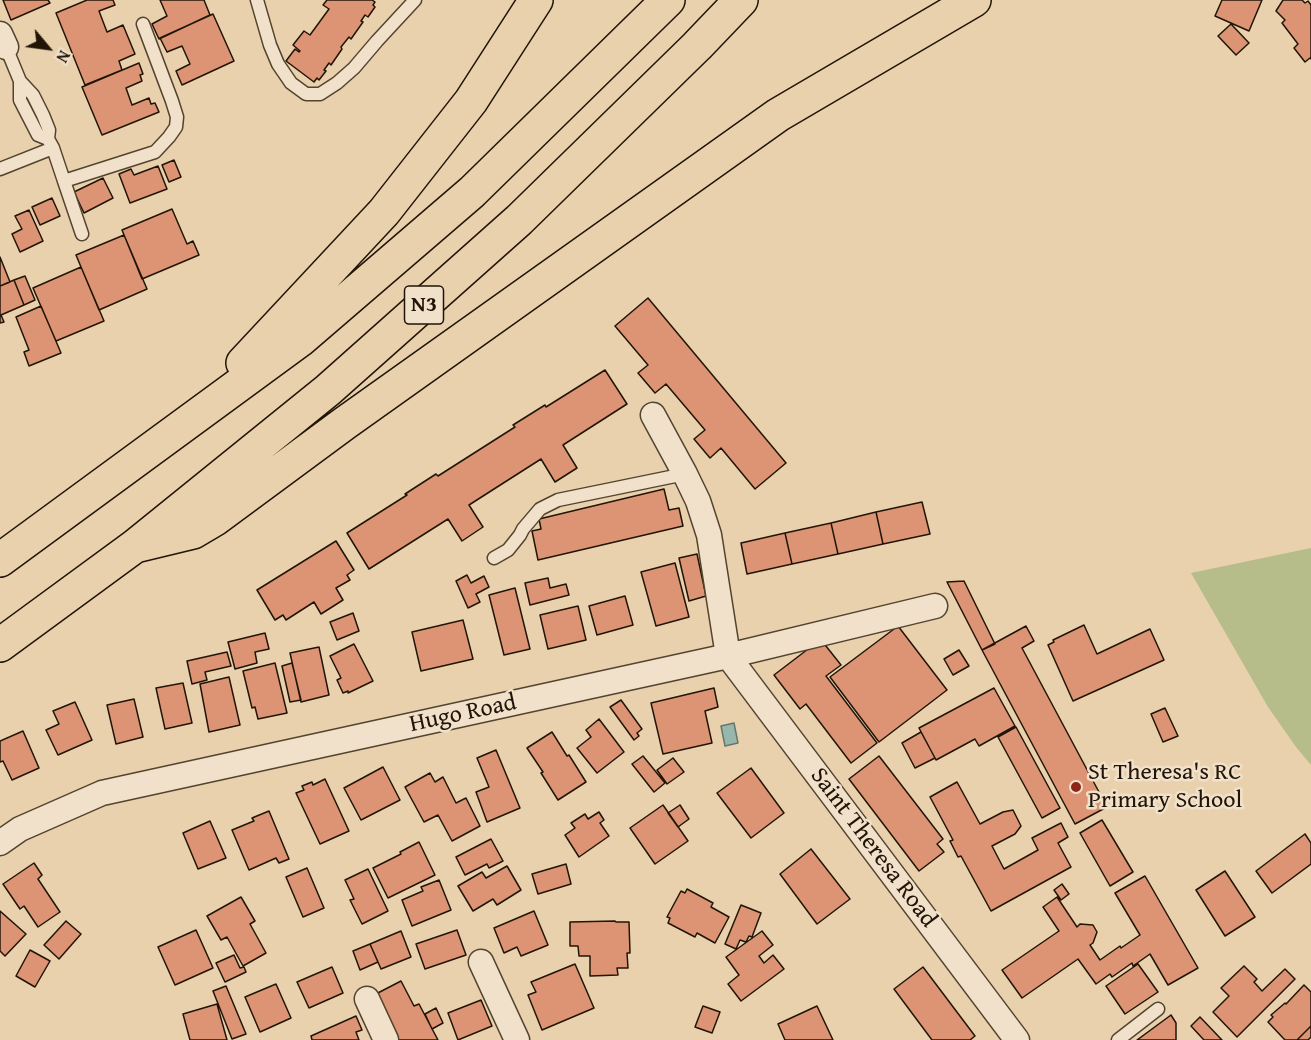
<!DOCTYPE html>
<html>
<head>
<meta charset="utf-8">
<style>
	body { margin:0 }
	#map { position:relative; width:1311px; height:1040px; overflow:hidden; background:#e9d1ad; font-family:"Gentium Book Plus",serif }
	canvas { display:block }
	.north { position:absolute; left:18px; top:18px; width:60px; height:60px; -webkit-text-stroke:4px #f1e1ca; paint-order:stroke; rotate:119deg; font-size:16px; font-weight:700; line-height:24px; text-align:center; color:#211507 }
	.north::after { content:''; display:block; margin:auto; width:21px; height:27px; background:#211507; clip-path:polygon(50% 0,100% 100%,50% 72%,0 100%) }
</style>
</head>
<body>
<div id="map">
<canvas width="1311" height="1040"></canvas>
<div class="north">N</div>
</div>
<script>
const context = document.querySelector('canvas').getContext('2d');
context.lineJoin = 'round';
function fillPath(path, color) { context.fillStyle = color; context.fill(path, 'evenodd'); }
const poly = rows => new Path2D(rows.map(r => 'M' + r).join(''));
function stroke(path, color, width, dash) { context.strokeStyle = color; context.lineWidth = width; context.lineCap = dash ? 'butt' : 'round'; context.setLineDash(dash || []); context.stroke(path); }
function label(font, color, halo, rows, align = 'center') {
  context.font = font + ' "Gentium Book Plus",serif'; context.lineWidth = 5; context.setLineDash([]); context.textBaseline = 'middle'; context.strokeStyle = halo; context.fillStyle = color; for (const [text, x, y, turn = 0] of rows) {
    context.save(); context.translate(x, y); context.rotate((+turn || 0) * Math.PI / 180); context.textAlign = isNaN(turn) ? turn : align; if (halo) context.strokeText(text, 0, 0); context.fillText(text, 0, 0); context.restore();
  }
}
const green = poly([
	[1311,548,1311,765,1296,747,1268,707,1191,573]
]);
const water = poly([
	[734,723,738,743,725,746,721,726,734,723]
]);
const building = poly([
	[3,0,48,0,50,3,11,20,3,0],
	[87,0,113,0,115,5,99,11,107,32,123,25,135,54,119,61,122,70,85,85,56,13,87,0],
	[160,0,204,0,210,15,159,39,152,24,167,16,160,0],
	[327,0,372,0,375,2,373,5,375,7,368,17,365,15,361,21,363,22,351,39,349,37,341,47,342,49,331,65,329,63,324,70,326,71,319,80,317,78,314,82,286,61,295,49,299,52,300,51,293,45,304,31,310,35,329,9,323,5,327,0],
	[1222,0,1262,0,1249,31,1215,16,1222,0],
	[1283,0,1302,0,1305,3,1308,1,1311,5,1311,59,1310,58,1305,62,1294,48,1298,44,1282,23,1285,20,1276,11,1283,0],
	[213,14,234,61,182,85,176,71,190,64,182,46,167,52,160,38,213,14],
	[1231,24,1249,43,1236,55,1218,36,1231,24],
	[139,63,143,74,140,75,142,81,126,88,132,105,149,98,151,104,155,103,159,112,102,135,82,87,139,63],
	[174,160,181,177,169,182,162,165,174,160],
	[158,166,167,189,130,203,119,174,131,169,134,175,158,166],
	[103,178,113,198,84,213,74,192,103,178],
	[52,198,60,216,40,225,32,207,52,198],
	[172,209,187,244,193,241,199,255,142,279,122,230,172,209],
	[29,210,43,241,20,252,12,234,22,229,15,216,29,210],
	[124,235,147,289,99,310,76,255,124,235],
	[0,257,10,282,0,286,0,257],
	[81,267,104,321,56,341,33,288,81,267],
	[25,276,35,300,24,305,14,280,25,276],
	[14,280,24,305,1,315,4,322,0,323,0,286,14,280],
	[648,298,786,463,755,489,721,448,710,458,694,439,705,430,666,384,655,393,638,373,648,365,615,326,648,298],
	[41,306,61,353,29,366,24,352,29,350,16,317,41,306],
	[605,370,627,404,563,445,577,468,555,482,541,459,469,505,483,527,462,541,448,519,369,569,347,533,407,495,405,494,436,474,438,476,515,427,513,425,545,405,546,407,605,370],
	[664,489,669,510,679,508,683,526,538,560,532,531,541,529,539,519,664,489],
	[922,502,930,534,883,544,876,512,922,502],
	[876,512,883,544,838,554,831,523,876,512],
	[831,523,838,554,792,564,785,533,831,523],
	[785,533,792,564,747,574,741,543,785,533],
	[336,541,354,570,347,575,350,580,336,588,343,600,321,614,314,602,286,620,283,615,275,620,257,590,336,541],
	[697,554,706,596,689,601,679,558,697,554],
	[675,563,689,617,656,626,641,572,675,563],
	[467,575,471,583,484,576,489,587,476,594,480,602,468,608,456,581,467,575],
	[548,578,550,588,566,584,569,595,530,605,525,583,548,578],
	[964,581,995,644,982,650,947,582,964,581],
	[515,588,530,649,504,655,489,595,515,588],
	[625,596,633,625,597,635,589,606,625,596],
	[578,606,586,640,548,649,540,615,578,606],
	[353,613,359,631,337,640,330,622,353,613],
	[463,620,473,659,421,671,412,632,463,620],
	[1084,625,1097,654,1150,629,1164,660,1073,701,1048,645,1054,642,1053,640,1084,625],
	[898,626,947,690,879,742,830,677,898,626],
	[1026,626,1034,641,1022,648,1107,807,1075,824,982,650,1026,626],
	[265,633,269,649,255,652,257,663,235,669,228,642,265,633],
	[822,641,841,665,826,676,877,743,851,763,806,704,800,709,774,675,812,646,813,648,822,641],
	[354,644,373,681,348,693,348,691,343,693,337,680,341,678,330,656,354,644],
	[319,647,329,695,301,702,290,653,319,647],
	[959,650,969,666,953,675,944,659,959,650],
	[227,652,231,666,205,672,207,680,192,684,187,661,227,652],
	[275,663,287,713,258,719,255,707,252,708,243,671,275,663],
	[292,663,301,700,290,702,282,666,292,663],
	[229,677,240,725,209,732,200,684,229,677],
	[183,683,192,723,165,729,156,688,183,683],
	[714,688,718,707,705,711,712,743,663,754,651,703,714,688],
	[994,688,1015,726,979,746,975,739,936,760,919,728,994,688],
	[134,699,143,737,116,744,107,705,134,699],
	[621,700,642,729,637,733,639,736,634,740,610,707,621,700],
	[75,702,92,740,58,755,46,730,59,724,53,711,75,702],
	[1165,708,1178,736,1163,742,1151,714,1165,708],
	[599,719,624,752,597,773,577,748,591,737,586,730,599,719],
	[1016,727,1060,808,1042,818,998,737,1016,727],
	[23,731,39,768,12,780,3,761,0,762,0,741,23,731],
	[552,732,567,756,569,755,586,782,558,800,541,773,543,772,527,748,552,732],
	[921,732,935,758,915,768,902,743,921,732],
	[496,750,520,808,487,822,476,792,489,787,477,758,496,750],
	[643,756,665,783,654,792,632,764,643,756],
	[879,756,943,839,937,844,944,852,919,871,849,779,879,756],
	[673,758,684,772,667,784,657,770,673,758],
	[383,767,400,800,361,820,344,788,383,767],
	[751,768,784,813,751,838,717,793,751,768],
	[430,773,435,782,443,777,456,803,466,798,480,826,452,841,438,815,424,822,405,787,430,773],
	[325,779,349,831,320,844,296,793,304,790,302,786,312,782,313,785,325,779],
	[957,782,980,824,1003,812,1013,810,1021,826,1015,834,992,846,1004,869,1038,850,1032,838,1061,823,1068,837,1058,843,1071,867,991,911,961,856,958,857,950,841,953,840,930,797,957,782],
	[663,805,688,841,655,864,630,828,663,805],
	[680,805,689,819,678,827,668,813,680,805],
	[269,811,289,859,279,863,276,858,249,870,232,830,254,821,252,818,269,811],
	[599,812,604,820,600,823,609,836,579,857,565,835,575,828,571,823,585,814,588,819,599,812],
	[1102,820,1133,872,1110,886,1080,833,1102,820],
	[210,821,226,858,198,869,183,833,210,821],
	[1305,834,1311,843,1311,864,1272,893,1256,871,1305,834],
	[491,839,503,861,489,868,487,864,465,875,456,857,491,839],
	[419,842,435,875,388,898,373,868,401,854,400,852,419,842],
	[811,849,850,899,817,924,780,874,811,849],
	[34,863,42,875,38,879,60,912,38,927,24,906,20,909,3,884,34,863],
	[566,864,571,884,538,894,532,874,566,864],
	[507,866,521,890,497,905,493,899,473,911,458,886,482,872,486,878,507,866],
	[307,868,324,908,303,917,286,877,307,868],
	[368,869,388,911,362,924,350,900,354,899,345,880,368,869],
	[1225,871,1255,917,1225,936,1196,890,1225,871],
	[1145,876,1198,968,1168,985,1150,954,1133,966,1132,963,1112,977,1110,974,1096,984,1078,959,1022,998,1002,970,1059,931,1043,907,1057,897,1077,927,1080,924,1093,925,1097,932,1093,943,1090,945,1100,960,1120,946,1121,948,1140,935,1115,893,1145,876],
	[439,880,451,910,412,926,402,900,423,891,421,887,439,880],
	[1062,884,1069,894,1061,900,1054,890,1062,884],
	[687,889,713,903,711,907,729,917,715,943,697,933,695,937,668,923,670,918,667,917,681,891,685,893,687,889],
	[241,897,255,921,250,924,266,953,243,966,227,937,221,940,207,916,241,897],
	[741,905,761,913,752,937,749,936,746,942,740,940,736,949,725,944,741,905],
	[0,911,26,934,5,956,0,951,0,911],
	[534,911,548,945,521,956,517,947,504,953,494,928,534,911],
	[66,921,81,934,59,959,44,945,66,921],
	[615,921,616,922,629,922,630,953,627,953,628,968,617,968,618,975,590,976,590,956,579,956,578,946,570,946,570,922,615,921],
	[196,930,213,968,175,985,158,947,196,930],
	[457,930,466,955,425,969,416,944,457,930],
	[401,931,411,957,381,969,370,944,401,931],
	[762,931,773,945,759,956,764,963,773,955,784,969,741,1001,728,984,739,975,726,957,762,931],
	[370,944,378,962,360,970,353,951,370,944],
	[30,950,50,961,35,987,16,976,30,950],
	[234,955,240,968,244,967,246,972,225,982,216,963,234,955],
	[575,964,594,1008,542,1030,528,995,536,992,531,982,575,964],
	[1138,964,1158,992,1125,1014,1106,986,1138,964],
	[1244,966,1257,979,1254,982,1262,991,1285,969,1295,979,1237,1037,1213,1012,1229,996,1221,988,1244,966],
	[332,967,343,993,309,1008,297,982,332,967],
	[923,967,975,1036,970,1040,932,1040,894,989,923,967],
	[401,981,414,1006,419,1004,438,1040,397,1040,374,995,401,981],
	[276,984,291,1018,260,1032,245,997,276,984],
	[1304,985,1311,992,1311,1026,1297,1040,1285,1040,1268,1022,1273,1017,1271,1015,1285,1003,1286,1004,1304,985],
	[226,986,246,1034,232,1039,213,991,226,986],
	[481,1000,492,1026,458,1040,448,1013,481,1000],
	[217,1004,227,1040,190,1040,183,1014,217,1004],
	[703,1006,720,1012,712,1033,695,1027,703,1006],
	[817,1006,833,1040,785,1040,778,1024,817,1006],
	[436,1008,443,1023,432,1029,425,1014,436,1008],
	[1171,1015,1176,1023,1176,1040,1137,1040,1171,1015],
	[356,1016,362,1030,356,1032,359,1040,312,1040,311,1036,356,1016],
	[1200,1017,1222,1040,1204,1040,1191,1026,1200,1017],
	[1311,1026,1311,1037,1308,1040,1297,1040,1311,1026]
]);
const service = poly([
	[257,0,270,45,278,64,291,83,306,94,320,94,337,83,354,68,377,41,415,0],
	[6,47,20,81,33,95,43,115,49,130,48,139],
	[53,148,64,181,155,152,169,137,176,127,177,117,172,101,143,24],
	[0,169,53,148,48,139,38,135,20,100,20,81],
	[64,181,82,234],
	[494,558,508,550,520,535,523,529,540,509,558,500,685,474],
	[1118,1040,1158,1009]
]);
const minor = poly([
	[0,34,6,47],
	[653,415,685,474,698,501,709,535,728,656,1017,1040],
	[0,843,20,829,102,793,728,656,935,606],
	[481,962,517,1040],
	[367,999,386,1040]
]);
const motorway = poly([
	[243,363,384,212,471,101,536,0],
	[135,546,193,532,215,519,345,423,778,115,974,0],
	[0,560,300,340,472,192,668,0],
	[0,645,135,546,328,390,519,220,697,46,741,0]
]);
const markers = [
	[1076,787,6,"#8f2418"]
];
const shields = [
	[424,305,39]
];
const shieldNames = [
	["N3",424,305]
];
const streetNames = [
	["Hugo Road",463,714,-12],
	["Saint Theresa Road",873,848,53]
];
const poiNames = [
	["St Theresa's RC",1088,773],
	["Primary School",1088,801]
];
fillPath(green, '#b6bc8a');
fillPath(water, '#97b7ac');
stroke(water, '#68766a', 1.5);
fillPath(building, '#dd9474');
stroke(building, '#211507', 1.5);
stroke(service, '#534430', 15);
stroke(minor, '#534430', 27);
stroke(motorway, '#211507', 36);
stroke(service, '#f1e1ca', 12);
stroke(minor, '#f1e1ca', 24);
stroke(motorway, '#e9d1ad', 33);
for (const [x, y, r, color] of markers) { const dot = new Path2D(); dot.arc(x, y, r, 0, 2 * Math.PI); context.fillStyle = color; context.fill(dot); stroke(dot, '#f1e1ca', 2); }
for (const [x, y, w] of shields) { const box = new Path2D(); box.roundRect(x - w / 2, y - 19, w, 38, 4.5); context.fillStyle = '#f1e1ca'; context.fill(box); stroke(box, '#211507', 1.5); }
label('bold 22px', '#211507', null, shieldNames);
label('24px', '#211507', '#f1e1ca', streetNames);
label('24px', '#211507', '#f1e1ca', poiNames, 'left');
</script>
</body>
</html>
